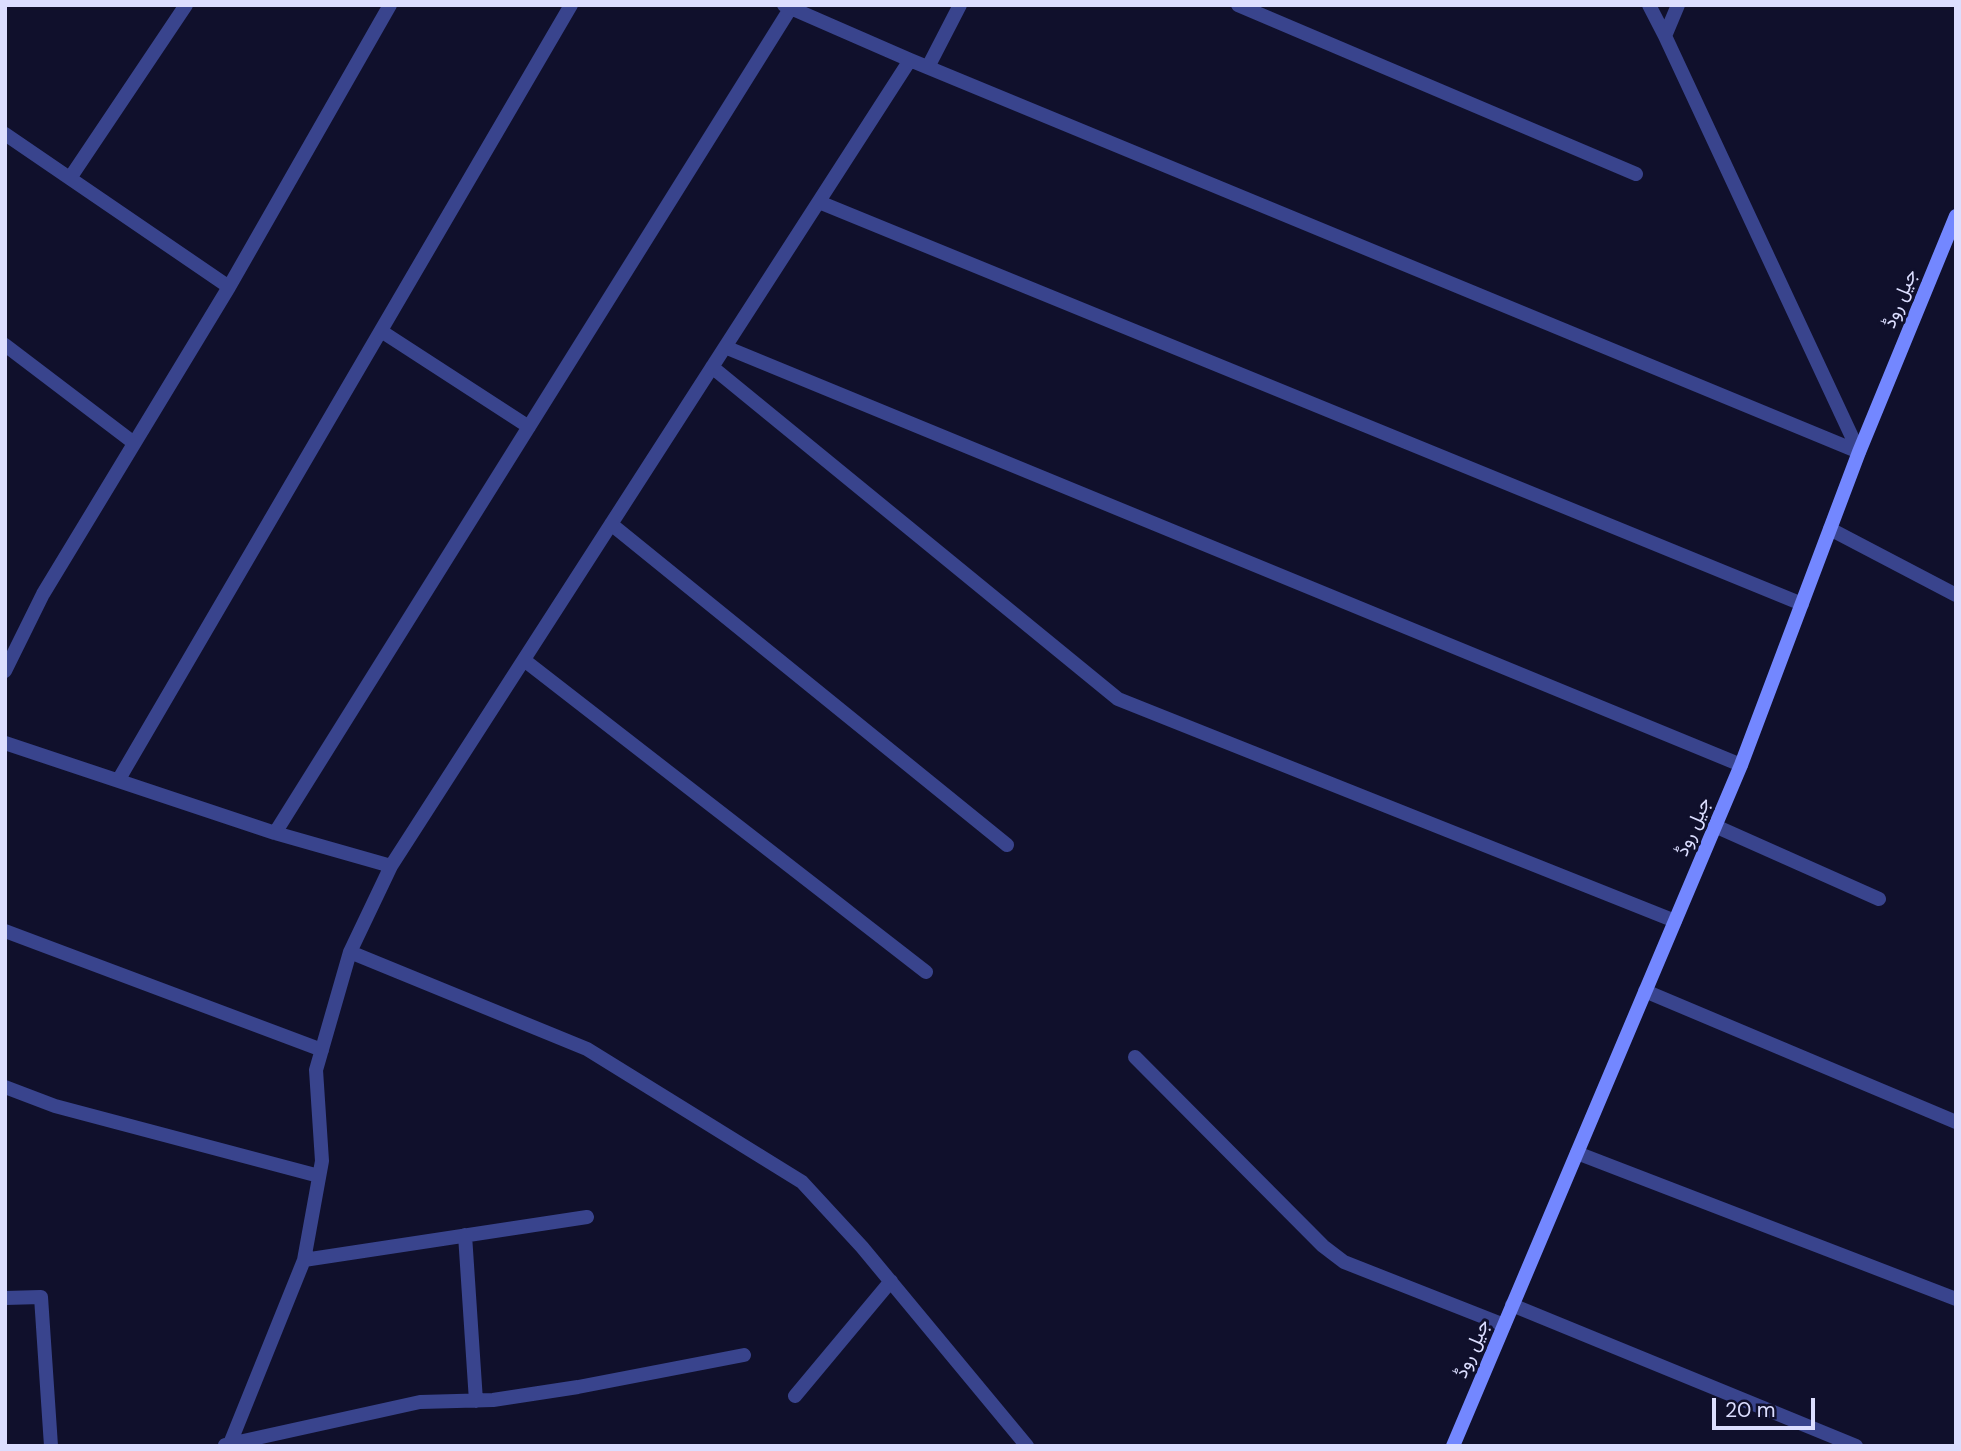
<!DOCTYPE html>
<html>
<head>
<meta charset="utf-8">
<style>
	body { margin:0 }
	#map { position:relative; width:1961px; height:1451px; overflow:hidden; background:#10102c; font-family:"DM Sans",sans-serif }
	canvas { display:block }
	.frame { position:absolute; inset:0; border:7px solid #dcdeff; pointer-events:none }
	.scale { position:absolute; left:1712px; top:1398px; width:103px; height:32px; box-sizing:border-box; border:4px solid #dcdeff; border-top:0; padding-left:9px; font-size:21px; line-height:24px; white-space:nowrap; color:#dcdeff; -webkit-text-stroke:5px #10102c; paint-order:stroke }
</style>
</head>
<body>
<div id="map">
<canvas width="1961" height="1451"></canvas>
<div class="frame"></div>
<div class="scale">20 m</div>
</div>
<script>
const context = document.querySelector('canvas').getContext('2d');
context.lineJoin = 'round';
const poly = rows => new Path2D(rows.map(r => 'M' + r).join(''));
function stroke(path, color, width, dash) { context.strokeStyle = color; context.lineWidth = width; context.lineCap = dash ? 'butt' : 'round'; context.setLineDash(dash || []); context.stroke(path); }
function label(font, color, halo, rows, align = 'center') {
  context.font = font + ' "DM Sans",Vazirmatn,sans-serif'; context.lineWidth = 6; context.setLineDash([]); context.textBaseline = 'middle'; context.strokeStyle = halo; context.fillStyle = color; for (const [text, x, y, turn = 0] of rows) {
    context.save(); context.translate(x, y); context.rotate((+turn || 0) * Math.PI / 180); context.textAlign = isNaN(turn) ? turn : align; if (halo) context.strokeText(text, 0, 0); context.fillText(text, 0, 0); context.restore();
  }
}
const minor = poly([
	[784,5,910,60,1859,452],
	[1238,5,1636,174],
	[1649,5,1665,36,1859,452],
	[1665,36,1678,5],
	[928,67,960,5],
	[5,134,229,287],
	[70,178,186,5],
	[819,202,1802,604],
	[381,331,529,427],
	[5,345,134,443],
	[725,347,910,60],
	[712,367,1118,699,1675,921],
	[611,524,1007,845],
	[1830,529,1956,595],
	[524,660,926,972],
	[5,671,43,594,229,287,390,5],
	[5,743,275,833,391,866],
	[119,779,571,5],
	[1715,826,1879,899],
	[275,833,790,9],
	[5,931,322,1050],
	[350,952,587,1049,802,1182,862,1247,1027,1446],
	[1645,991,1956,1122],
	[1135,1057,1323,1246,1344,1262,1504,1325],
	[5,1087,55,1106,319,1176],
	[1577,1153,1956,1299],
	[465,1235,476,1401],
	[304,1260,587,1217],
	[5,1298,41,1297,51,1446],
	[1512,1305,1856,1446],
	[795,1396,891,1281],
	[225,1445,420,1402,493,1400,578,1387,744,1355],
	[229,1446,304,1260,322,1161,316,1070,350,952,391,866,725,347,1741,765]
]);
const secondary = poly([
	[1453,1446,1741,765,1859,452,1956,216]
]);
const streetNames = [
	["جیل روڈ",1901,299,-68],
	["جیل روڈ",1694,827,-67],
	["جیل روڈ",1473,1349,-67]
];
stroke(minor, '#39448d', 14);
stroke(secondary, '#7387ff', 14);
label('19px', '#dcdeff', '#10102c', streetNames);
</script>
</body>
</html>
